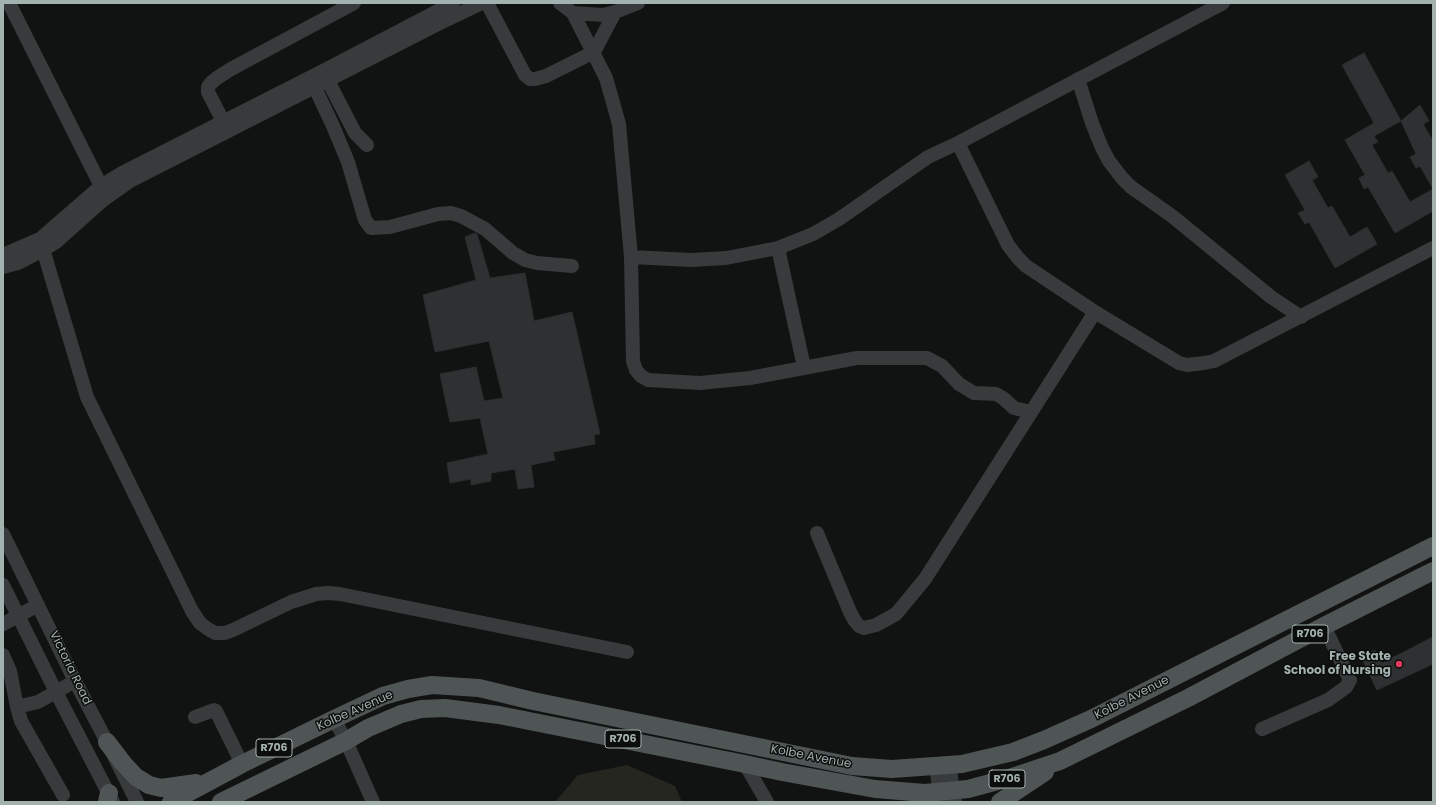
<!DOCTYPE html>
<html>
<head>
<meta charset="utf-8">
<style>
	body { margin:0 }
	#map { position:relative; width:1436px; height:805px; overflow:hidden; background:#111212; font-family:Poppins,sans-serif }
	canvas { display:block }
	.frame { position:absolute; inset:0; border:4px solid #a3b1af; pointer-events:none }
</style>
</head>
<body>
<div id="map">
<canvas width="1436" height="805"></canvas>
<div class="frame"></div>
</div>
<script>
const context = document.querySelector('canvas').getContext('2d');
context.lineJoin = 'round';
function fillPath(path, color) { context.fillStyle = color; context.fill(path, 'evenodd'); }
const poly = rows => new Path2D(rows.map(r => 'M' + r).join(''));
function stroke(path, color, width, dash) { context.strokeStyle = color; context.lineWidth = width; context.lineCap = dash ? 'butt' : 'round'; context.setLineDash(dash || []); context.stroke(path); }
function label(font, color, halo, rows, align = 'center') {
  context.font = font + ' Poppins,sans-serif'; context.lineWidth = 3; context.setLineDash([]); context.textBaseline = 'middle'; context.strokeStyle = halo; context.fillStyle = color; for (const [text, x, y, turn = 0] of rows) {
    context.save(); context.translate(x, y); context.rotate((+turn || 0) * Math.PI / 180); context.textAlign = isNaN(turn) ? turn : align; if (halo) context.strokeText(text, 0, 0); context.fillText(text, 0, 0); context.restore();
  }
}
const green = poly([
	[627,765,675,786,682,802,555,802,578,775]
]);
const building = poly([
	[1364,53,1401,121,1420,105,1429,121,1423,124,1433,141,1433,211,1395,233,1368,187,1364,189,1359,178,1365,175,1345,140,1374,123,1342,65,1364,53],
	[1401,121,1416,154,1410,157,1416,168,1420,166,1433,189,1410,202,1392,171,1388,173,1372,145,1378,142,1374,136,1401,121],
	[1309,161,1318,177,1312,180,1328,208,1332,206,1350,237,1367,227,1377,244,1335,268,1309,222,1305,224,1298,213,1305,210,1285,175,1309,161],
	[475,233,477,234,490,278,525,273,534,321,572,312,600,434,594,435,595,444,553,452,555,460,531,465,534,487,518,489,515,469,491,473,491,481,471,485,471,479,450,483,447,463,488,454,480,418,450,422,440,374,476,367,484,401,503,398,489,341,435,352,423,295,476,280,465,237,475,233],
	[1433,637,1433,664,1377,690,1361,657,1375,650,1382,663,1433,637]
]);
const minor = poly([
	[9,3,101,186,107,194],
	[487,3,525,75,530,79,535,79,546,76,594,52,615,12],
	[560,3,573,13,603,15,615,12,638,3],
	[573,13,606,78,619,124,631,257,633,361,636,370,641,376,648,380,700,383,750,378,857,358,927,358,942,366,959,384,974,393,996,394,1003,398,1014,408,1031,412],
	[324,73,355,133,367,145],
	[311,79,333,126,348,162,365,220,371,228,390,227,438,214,451,213,461,216,485,229,513,253,525,260,537,263,572,266],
	[1078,79,1092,123,1102,148,1109,161,1122,178,1131,187,1172,216,1271,297,1301,317],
	[227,129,208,92,208,87,211,83,217,78,231,69,354,3],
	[958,143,1008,245,1018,258,1026,266,1095,312,1179,363,1187,365,1204,363,1214,361,1433,248],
	[40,239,87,397,192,611,200,623,208,629,215,633,225,633,233,630,291,602,316,594,328,593,340,594,627,652],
	[778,248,804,367],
	[3,255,40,239,101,186,122,173,323,71,453,3],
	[631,257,691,260,726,258,778,248,813,234,839,219,928,157,958,143,1223,3],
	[3,267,18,263,43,250,56,242,103,200,130,181,440,23,482,3],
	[817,533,850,612,855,621,859,626,864,628,876,625,896,614,925,579,1095,312],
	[3,534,75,681,107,742,137,802],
	[3,585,56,692,113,802],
	[3,624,38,605],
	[3,655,10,671,17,707,21,721,63,795],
	[17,707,38,702,75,681],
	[195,717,214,710,216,711,242,764],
	[334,719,346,741,373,802],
	[1262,729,1328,700,1346,687,1350,680,1324,626],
	[745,764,767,802],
	[949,765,955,802],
	[936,766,941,802]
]);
const major = poly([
	[107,742,123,763,136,777,149,785,161,788,196,783],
	[107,802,109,793],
	[171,802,242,764,334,719,383,696,408,689,432,685,479,688,533,701,852,766,892,769,962,764,1013,752,1044,740,1091,719,1433,546],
	[221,802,346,741,368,728,401,714,421,709,445,708,499,715,745,764,782,772,875,789,925,793,968,789,1009,778,1060,761,1188,698,1324,626,1433,571],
	[1000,802,1045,772]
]);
const markers = [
	[1399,664,4,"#e1395e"]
];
const shields = [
	[1310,634,36],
	[623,739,36],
	[274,748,36],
	[1007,779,36]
];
const shieldNames = [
	["R706",1310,634],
	["R706",623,739],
	["R706",274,748],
	["R706",1007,779]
];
const poiNames = [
	["Free State",1391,657],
	["School of Nursing",1391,671]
];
const streetNames = [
	["Victoria Road",70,668,64],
	["Kolbe Avenue",1132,698,-27],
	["Kolbe Avenue",355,711,-24],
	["Kolbe Avenue",811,757,11]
];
fillPath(green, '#25261f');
fillPath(building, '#2e3031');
stroke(building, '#2b2d2e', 1);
stroke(minor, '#373b3b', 14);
stroke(major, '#4e5554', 18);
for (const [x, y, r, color] of markers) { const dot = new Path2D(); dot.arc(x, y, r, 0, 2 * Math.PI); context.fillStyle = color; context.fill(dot); stroke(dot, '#0c0d0d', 1.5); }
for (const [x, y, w] of shields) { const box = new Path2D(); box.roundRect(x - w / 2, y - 9, w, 18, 3); context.fillStyle = '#0c0d0d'; context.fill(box); stroke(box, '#a3b1af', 1); }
label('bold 11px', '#a3b1af', null, shieldNames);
label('bold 12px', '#a3b1af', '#0c0d0d', poiNames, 'right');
label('12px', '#a3b1af', '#0c0d0d', streetNames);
</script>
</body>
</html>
